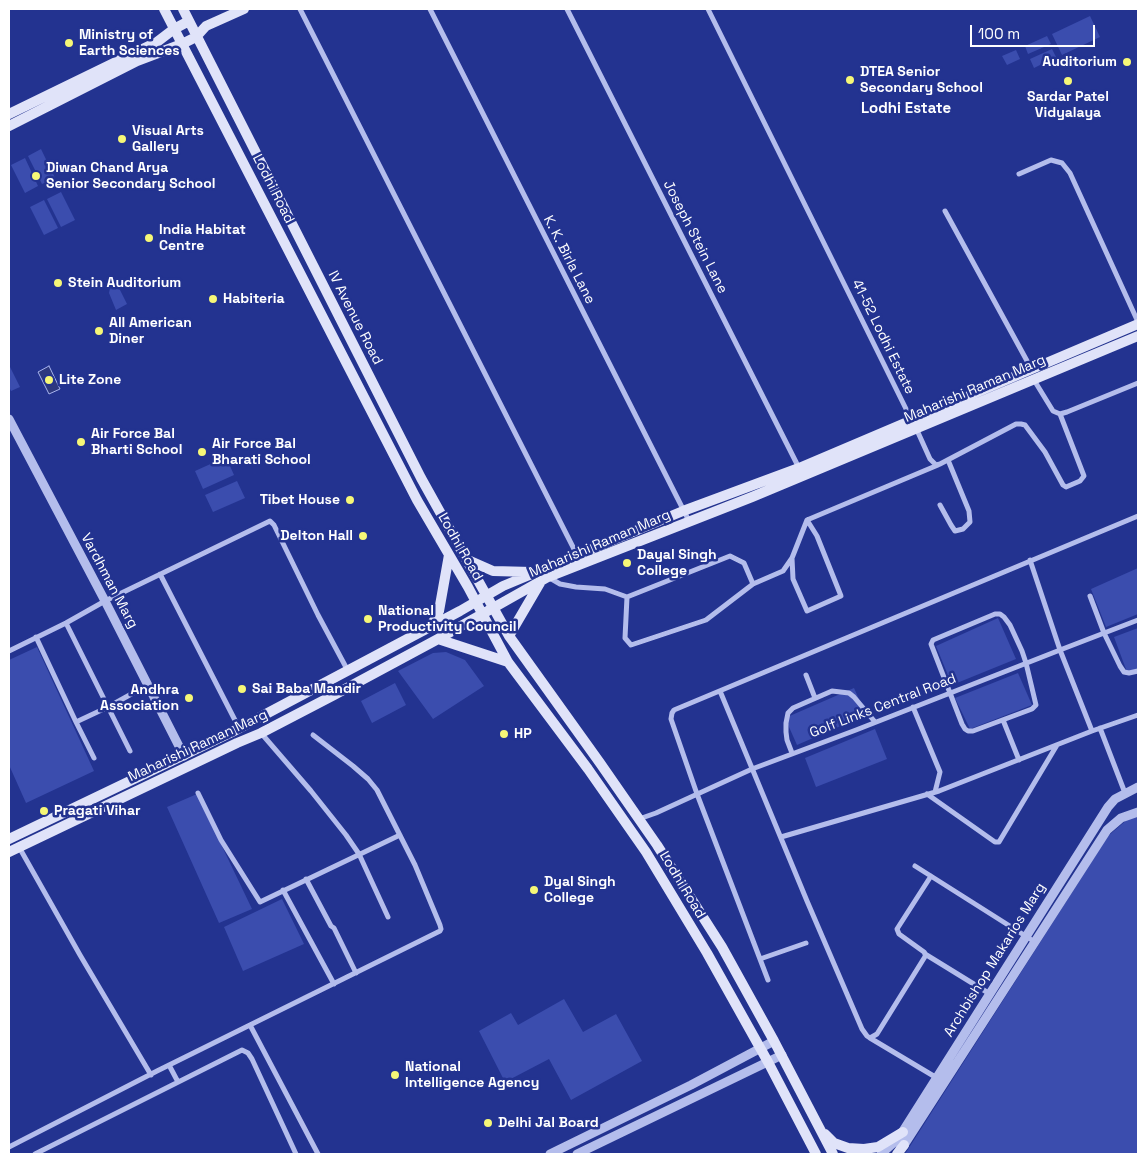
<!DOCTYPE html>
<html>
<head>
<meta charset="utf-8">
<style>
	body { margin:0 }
	#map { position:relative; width:1147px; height:1163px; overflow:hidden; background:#233390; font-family:"Space Grotesk",sans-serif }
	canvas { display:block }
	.frame { position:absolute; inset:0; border:10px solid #fff; pointer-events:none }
	.scale { position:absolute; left:970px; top:25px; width:125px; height:22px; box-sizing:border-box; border:2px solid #fff; border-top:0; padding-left:6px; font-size:15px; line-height:18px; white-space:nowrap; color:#fff; -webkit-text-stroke:4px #233390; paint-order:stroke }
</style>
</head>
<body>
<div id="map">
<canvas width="1147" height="1163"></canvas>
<div class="frame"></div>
<div class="scale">100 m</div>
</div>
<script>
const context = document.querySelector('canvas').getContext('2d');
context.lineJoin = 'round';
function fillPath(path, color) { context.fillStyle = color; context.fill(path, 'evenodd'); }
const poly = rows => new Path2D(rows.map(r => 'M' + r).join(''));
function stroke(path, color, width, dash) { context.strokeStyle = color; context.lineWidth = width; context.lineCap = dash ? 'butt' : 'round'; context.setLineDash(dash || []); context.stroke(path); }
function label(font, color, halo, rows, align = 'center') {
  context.font = font + ' "Space Grotesk",sans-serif'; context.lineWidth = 5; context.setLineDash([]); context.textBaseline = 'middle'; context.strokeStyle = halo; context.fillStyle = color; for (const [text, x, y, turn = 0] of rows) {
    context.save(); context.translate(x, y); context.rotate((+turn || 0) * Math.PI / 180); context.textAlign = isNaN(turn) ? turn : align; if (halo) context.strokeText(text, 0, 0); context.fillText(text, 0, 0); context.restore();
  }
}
const green = poly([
	[1090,16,1100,37,1062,55,1052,34],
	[1047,36,1051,44,1028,54,1025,46],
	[1052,49,1056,57,1034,68,1030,59],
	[1016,50,1020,59,1007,65,1002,56],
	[41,149,55,178,42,184,28,156],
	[25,158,38,186,25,193,11,165],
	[61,192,75,220,61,227,47,199],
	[44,200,58,228,44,235,30,207],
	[111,283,118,286,127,304,116,310,109,293],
	[9,365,20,387,11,391,9,387],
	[226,457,234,475,203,489,195,471],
	[237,481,245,498,213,512,205,495],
	[1138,568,1138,614,1106,627,1091,589],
	[998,618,1016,659,952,685,936,646],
	[1138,628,1138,669,1127,672,1114,637],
	[37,647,94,771,26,803,9,765,9,660],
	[446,652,465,660,484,686,433,719,398,671,433,653],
	[1018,673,1032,705,970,729,955,698],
	[395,683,406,705,372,723,361,701],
	[854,688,866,715,797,745,785,718],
	[875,729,887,759,816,787,805,758],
	[197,794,252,909,219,923,167,807],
	[1138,814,1138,1154,905,1154,1108,836,1129,818],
	[282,899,304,944,243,971,224,927],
	[564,999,583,1032,616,1014,642,1061,571,1100,549,1059,505,1082,479,1031,511,1013,518,1025]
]);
const water = poly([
	[49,366,60,389,49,394,38,372,49,366]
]);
const minor = poly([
	[300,9,577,555],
	[430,9,689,521],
	[567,9,799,468],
	[708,9,912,421],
	[1019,174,1051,160,1062,163,1070,173,1138,322],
	[945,211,1032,370],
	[1034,380,1053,411,1060,414,1067,412,1138,383],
	[916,428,930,459,936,465,940,464,1016,424,1021,424,1025,425,1045,452,1063,485,1066,487,1080,481,1084,476,1060,414],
	[940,505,951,525,955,531,963,529,970,522,969,511,948,460],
	[792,558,793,579,807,611,841,596,817,536,807,520],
	[1030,560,1060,650,1092,731],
	[160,574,239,728],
	[548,577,560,584,576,587,605,589,627,597],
	[753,584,744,563,730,556,627,597,625,638,631,645,706,620,753,584,783,571,792,558,807,520,938,465],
	[1090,596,1104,633,1120,666,1124,672,1129,673,1138,671],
	[995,614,1000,614,1004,617,1010,625,1022,651,1026,663,1036,705,1032,709,973,731,968,731,965,729,962,724,931,644,933,640,995,614],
	[66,623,130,751],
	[36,637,76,722,108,707,135,692],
	[9,651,66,623,105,601,270,521,274,525,318,615,348,671],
	[806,675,815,698],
	[720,691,807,901,862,1029,867,1036,870,1038,877,1034,926,955,924,952,899,934,897,929,931,876],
	[913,707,940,772,935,792],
	[1003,720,1019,760],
	[76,722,94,758],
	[1100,728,1125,793],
	[261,733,311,791,346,835,359,854,388,917],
	[792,753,787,740,786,732,786,723,788,713,793,708,832,691,849,693,854,697,875,722],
	[198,793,221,840,260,902,400,835],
	[927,794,995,842,999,842,1057,745],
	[639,819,656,813,752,769,856,730,1060,650,1138,620],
	[781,837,939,791,1092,731,1138,715],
	[19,847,80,955,151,1075],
	[915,866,1035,942],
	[306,879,331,926,334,928,356,973],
	[283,890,334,984],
	[925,954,990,994],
	[760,959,806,943],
	[768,980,697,794,671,719,672,713,674,710,1138,516],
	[250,1025,318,1154],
	[870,1038,937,1078],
	[169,1065,178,1082],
	[9,1147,157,1071,440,931,441,929,440,925,415,865,377,790,368,779,353,766,313,735],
	[35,1154,242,1050,248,1053,252,1059,296,1154]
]);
const tertiary = poly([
	[9,419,105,601,184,756],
	[900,1149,904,1145,1107,830,1121,818,1138,812],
	[550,1154,691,1085,774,1041],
	[577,1154,782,1055],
	[881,1154,898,1139,1108,807,1115,799,1138,787]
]);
const secondary = poly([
	[164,9,417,500,468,587,508,662,588,769,646,852,707,953,768,1062,816,1154],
	[183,9,421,478,509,636,600,763,657,845,722,947,774,1041,833,1154],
	[9,114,157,42,174,29,189,21],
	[9,126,137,61,182,44,196,37,206,26,244,9],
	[468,560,493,571,532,572],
	[431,626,439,611,449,555],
	[509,636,540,583],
	[438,639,508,662],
	[9,839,232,732,460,611,503,586,683,511,799,468,1138,324],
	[9,852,237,743,261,733,334,695,438,639,548,577,752,497,1138,336],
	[825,1134,834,1143,848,1148,864,1149,878,1147,903,1132],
	[897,1154,904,1145]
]);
const markers = [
	[69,43,5,"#f6f777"],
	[1127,62,5,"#f6f777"],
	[850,80,5,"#f6f777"],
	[1068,81,5,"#f6f777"],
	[122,139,5,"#f6f777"],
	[36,176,5,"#f6f777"],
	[149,238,5,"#f6f777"],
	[58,283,5,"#f6f777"],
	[213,299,5,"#f6f777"],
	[99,331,5,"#f6f777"],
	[49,380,5,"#f6f777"],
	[81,442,5,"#f6f777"],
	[202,452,5,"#f6f777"],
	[350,500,5,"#f6f777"],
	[363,536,5,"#f6f777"],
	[627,563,5,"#f6f777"],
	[368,619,5,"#f6f777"],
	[242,689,5,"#f6f777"],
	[189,698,5,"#f6f777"],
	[504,734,5,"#f6f777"],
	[44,811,5,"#f6f777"],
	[534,890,5,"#f6f777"],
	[395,1075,5,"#f6f777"],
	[488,1123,5,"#f6f777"]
];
const poiNames = [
	["Ministry of",79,35],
	["Earth Sciences",79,51],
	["Auditorium",1117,62,"right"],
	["DTEA Senior",860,72],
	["Secondary School",860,88],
	["Sardar Patel",1068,97,"center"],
	["Vidyalaya",1068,113,"center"],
	["Visual Arts",132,131],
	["Gallery",132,147],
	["Diwan Chand Arya",46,168],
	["Senior Secondary School",46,184],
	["India Habitat",159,230],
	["Centre",159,246],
	["Stein Auditorium",68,283],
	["Habiteria",223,299],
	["All American",109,323],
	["Diner",109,339],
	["Lite Zone",59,380],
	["Air Force Bal",91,434],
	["Bharti School",91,450],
	["Air Force Bal",212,444],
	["Bharati School",212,460],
	["Tibet House",340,500,"right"],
	["Delton Hall",353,536,"right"],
	["Dayal Singh",637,555],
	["College",637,571],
	["National",378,611],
	["Productivity Council",378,627],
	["Sai Baba Mandir",252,689],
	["Andhra",179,690,"right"],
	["Association",179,706,"right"],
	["HP",514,734],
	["Pragati Vihar",54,811],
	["Dyal Singh",544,882],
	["College",544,898],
	["National",405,1067],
	["Intelligence Agency",405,1083],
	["Delhi Jal Board",498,1123]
];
const streetNames = [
	["Lodhi Road",273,189,63],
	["Joseph Stein Lane",695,237,63],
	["K. K. Birla Lane",569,260,63],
	["IV Avenue Road",355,318,63],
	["41-52 Lodhi Estate",883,337,64],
	["Maharishi Raman Marg",975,389,-23],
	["Maharishi Raman Marg",600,544,-23],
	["Lodhi Road",460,547,60],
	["Vardhman Marg",109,581,62],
	["Golf Links Central Road",883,706,-21],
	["Maharishi Raman Marg",198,746,-25],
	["Lodhi Road",682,885,59],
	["Archbishop Makarios Marg",995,960,-58]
];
const neighbourhoodNames = [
	["Lodhi Estate",906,109]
];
fillPath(green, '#3b4dae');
fillPath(water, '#2d387f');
stroke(water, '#a8b4ed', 1);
stroke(minor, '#b4bdec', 5);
stroke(tertiary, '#b4bdec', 9);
stroke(secondary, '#e0e3f9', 10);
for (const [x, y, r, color] of markers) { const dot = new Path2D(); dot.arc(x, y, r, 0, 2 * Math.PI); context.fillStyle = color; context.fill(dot); stroke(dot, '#233390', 2); }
label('bold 14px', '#fff', '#233390', poiNames, 'left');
label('14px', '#fff', '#233390', streetNames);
label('bold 15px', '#fff', '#233390', neighbourhoodNames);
</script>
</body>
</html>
